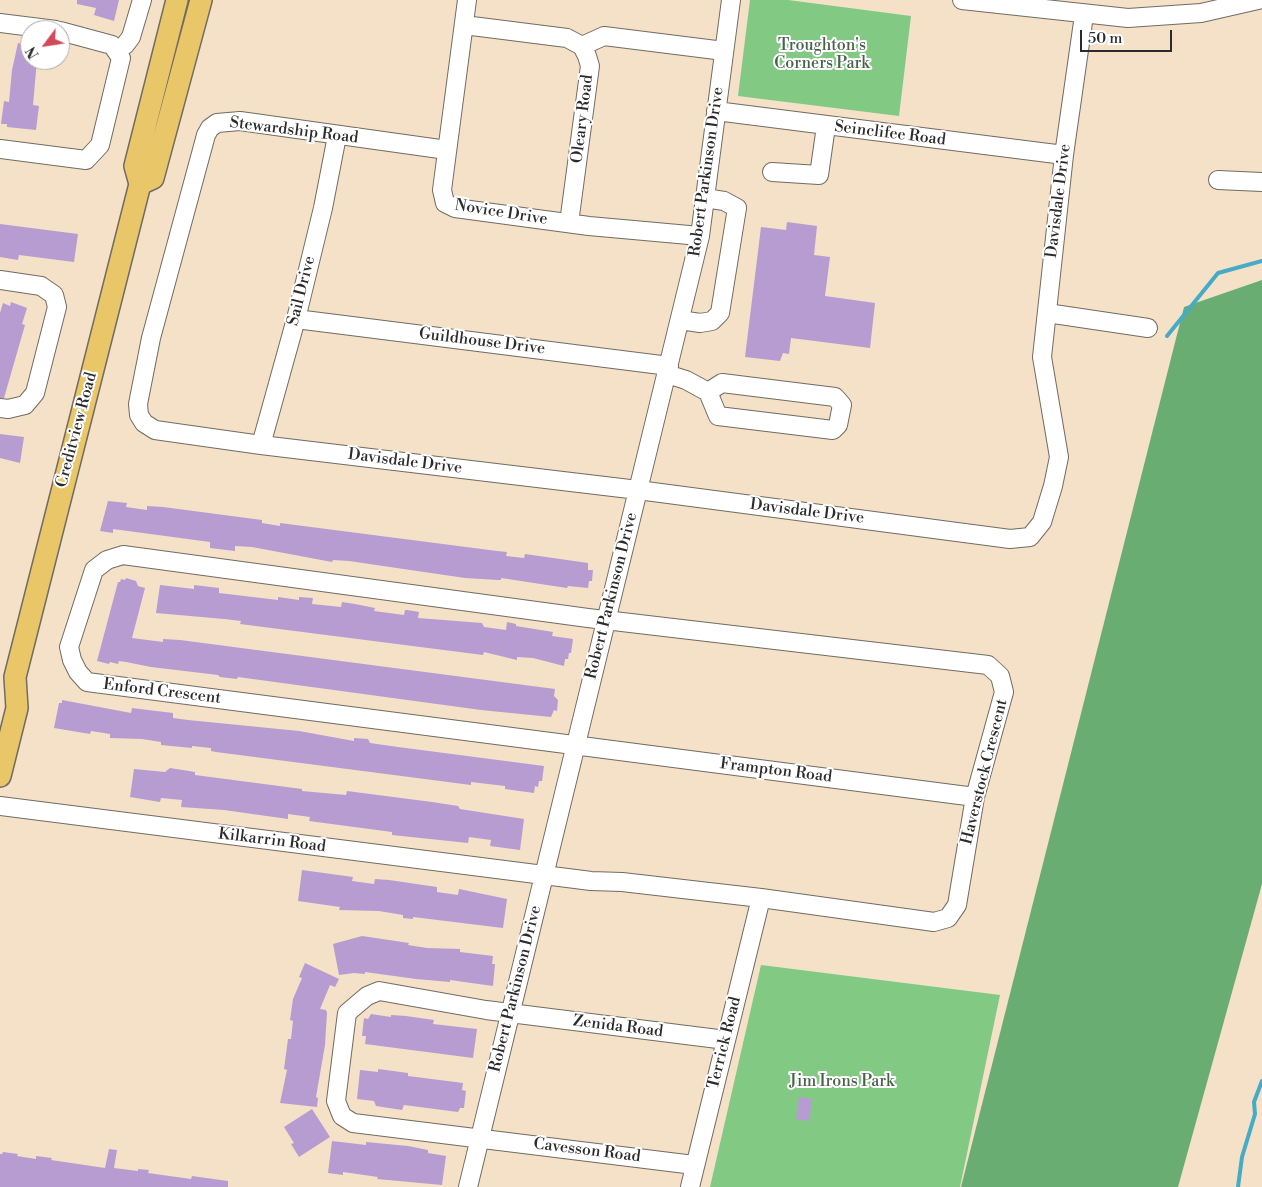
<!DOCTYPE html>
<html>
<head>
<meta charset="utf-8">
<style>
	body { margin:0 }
	#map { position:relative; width:1262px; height:1187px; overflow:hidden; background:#f4e1c8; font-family:"Libre Bodoni",serif }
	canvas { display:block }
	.north { position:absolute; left:20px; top:20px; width:50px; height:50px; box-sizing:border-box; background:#fff; border:1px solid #aaa; border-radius:50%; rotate:239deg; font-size:14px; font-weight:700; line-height:20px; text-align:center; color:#2b2b2b }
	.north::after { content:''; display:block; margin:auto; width:18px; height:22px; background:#d1495b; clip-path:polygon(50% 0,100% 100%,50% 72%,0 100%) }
	.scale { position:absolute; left:1080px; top:30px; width:92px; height:22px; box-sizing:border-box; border:2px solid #2b2b2b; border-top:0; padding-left:6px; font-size:15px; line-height:18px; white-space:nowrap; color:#2b2b2b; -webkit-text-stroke:4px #fff; paint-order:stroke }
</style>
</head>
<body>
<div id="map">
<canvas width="1262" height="1187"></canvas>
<div class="north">N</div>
<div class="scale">50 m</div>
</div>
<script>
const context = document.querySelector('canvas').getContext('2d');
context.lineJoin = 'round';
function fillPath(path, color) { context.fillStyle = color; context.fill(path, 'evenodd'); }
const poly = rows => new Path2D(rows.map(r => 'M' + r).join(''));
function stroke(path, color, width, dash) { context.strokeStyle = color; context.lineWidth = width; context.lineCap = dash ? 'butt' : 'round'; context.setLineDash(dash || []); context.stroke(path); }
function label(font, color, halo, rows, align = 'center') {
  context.font = font + ' "Libre Bodoni",serif'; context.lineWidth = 4; context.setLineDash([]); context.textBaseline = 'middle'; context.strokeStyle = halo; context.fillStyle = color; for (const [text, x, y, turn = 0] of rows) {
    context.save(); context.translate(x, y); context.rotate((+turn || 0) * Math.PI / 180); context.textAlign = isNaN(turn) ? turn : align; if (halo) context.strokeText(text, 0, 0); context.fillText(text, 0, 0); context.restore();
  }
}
const green = poly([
	[750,0,788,0,911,16,899,116,738,96],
	[761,965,1000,995,960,1187,710,1187]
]);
const forest = poly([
	[1262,280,1262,884,1178,1187,961,1187,1184,307]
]);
const stream = poly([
	[1167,336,1218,273,1262,261],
	[1238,1187,1242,1157,1255,1114,1254,1102,1262,1081]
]);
const building = poly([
	[77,0,119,0,114,21,94,15,96,8,77,4],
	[18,43,30,45,30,60,37,60,33,105,39,106,36,130,7,127,7,124,1,124,4,101,9,102,12,70],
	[787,222,817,226,814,255,830,257,825,296,875,303,870,348,791,338,789,354,783,353,780,361,745,357,761,227,786,230],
	[0,224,78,234,74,262,19,255,18,260,0,257],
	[11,302,27,308,22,324,25,325,4,398,0,398,0,313,3,303,10,306],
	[0,434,24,437,20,463,0,458],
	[108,501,127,503,126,507,147,510,147,506,163,507,262,520,262,523,280,526,280,523,497,551,507,552,506,556,524,558,525,554,588,563,588,570,593,570,592,581,589,581,588,588,568,586,567,588,501,578,501,580,498,580,465,578,349,561,333,560,332,562,252,547,235,546,235,551,210,548,210,542,113,529,113,533,100,531],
	[126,578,136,581,138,586,145,588,132,638,163,642,163,639,180,640,555,689,554,696,558,700,557,711,554,710,551,717,481,710,238,677,237,679,220,677,218,675,151,667,126,662,119,661,118,664,110,662,109,664,97,661,118,582,120,582,121,579,125,580],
	[160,585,194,589,194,585,219,588,219,593,278,600,278,597,299,600,299,597,313,598,312,604,341,607,342,602,355,604,375,608,374,611,404,615,405,610,407,610,419,612,418,618,482,623,484,627,506,630,507,622,516,624,516,626,553,632,552,636,573,639,571,653,569,653,568,659,565,659,564,666,533,658,517,657,517,660,484,652,483,655,240,624,241,621,224,619,156,613],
	[62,700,131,713,132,708,148,710,173,713,173,718,188,720,299,731,354,741,354,738,368,739,370,743,398,747,544,766,542,781,539,781,538,787,535,786,534,793,505,789,505,786,471,782,471,785,216,752,211,751,211,748,192,746,192,748,161,745,161,742,142,739,110,738,110,734,91,731,90,734,54,728,59,703,62,703],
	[170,768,195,772,195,775,302,789,302,791,346,795,347,791,432,802,458,806,460,809,524,819,520,850,490,846,491,840,469,837,468,843,392,835,392,832,309,821,310,817,288,814,288,819,224,810,181,807,182,800,161,798,160,802,130,797,134,769,165,772],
	[302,870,353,877,352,881,374,884,375,879,389,880,437,887,437,892,458,895,459,889,507,899,503,928,413,917,413,919,403,918,403,915,379,911,339,910,340,907,298,901],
	[362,936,409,943,408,945,427,948,460,949,460,952,493,956,492,964,495,964,493,986,450,980,450,982,416,979,365,972,365,974,354,973,339,975,333,944],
	[305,963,339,979,335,987,330,985,320,1009,326,1010,327,1013,325,1045,316,1097,318,1098,317,1107,280,1103,287,1070,284,1069,288,1039,291,1039,293,1021,290,1020,293,999,302,978,299,977],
	[371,1014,391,1017,391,1015,406,1016,434,1020,433,1024,477,1029,473,1058,365,1044,366,1036,362,1036,364,1018,368,1019],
	[378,1069,408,1073,408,1076,463,1083,462,1090,466,1091,464,1108,460,1108,458,1112,404,1105,402,1110,376,1106,374,1101,357,1099,360,1070,378,1072],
	[799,1097,812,1099,809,1121,796,1119],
	[312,1109,330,1137,299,1157,291,1144,294,1143,284,1127],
	[332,1141,366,1145,366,1142,408,1146,428,1150,428,1153,446,1156,442,1185,377,1179,378,1177,343,1172,343,1175,328,1173],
	[109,1149,117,1150,114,1168,138,1171,138,1169,149,1170,148,1173,191,1179,192,1176,228,1181,228,1187,0,1187,0,1154,2,1154,3,1152,18,1154,17,1156,36,1159,36,1156,52,1158,51,1160,105,1168]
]);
const minor = poly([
	[467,0,442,190,445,203,455,208,589,226,700,236],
	[962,0,1128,18,1201,13,1258,0],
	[0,23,56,30],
	[464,25,567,38,582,46,587,56,590,66,569,223],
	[582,46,604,36,724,51],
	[116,50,125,45,131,37,142,0],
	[716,111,1064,155],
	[0,149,86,160,100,145,121,58,112,45,60,31],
	[447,150,240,121,217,123,210,128,206,135,151,338,138,404,139,415,144,423,155,430,261,445,638,490,1010,539,1030,537,1042,522,1053,486,1059,457,1042,357,1064,155,1084,15],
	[772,172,819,175,826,126],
	[1218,180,1262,182],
	[0,280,41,286,54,295,57,307,35,393,25,405,8,409,0,408],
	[1047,313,1148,328],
	[296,319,669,366],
	[680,320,700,323,712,321,720,313,737,208,724,201,705,198],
	[667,374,686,380,708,392,718,416,833,430,838,425,842,405,835,397,722,383,708,392],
	[261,445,296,319,323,208,337,136],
	[0,806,591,881,622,882,761,898,934,922,948,918,957,905,975,797,1004,692,1000,676,988,665,588,618,123,555,107,560,94,570,69,647,72,660,78,672,87,682,975,797],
	[694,1165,353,1123,342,1116,336,1101,347,1013,367,996,379,991,486,1010,726,1040],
	[468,1187,700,236,731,0],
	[690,1187,761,898]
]);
const major = poly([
	[140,184,153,178,201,0],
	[0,776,17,708,15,677,140,184,135,166,177,0]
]);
const parkNames = [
	["Troughton's",822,46],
	["Corners Park",822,64],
	["Jim Irons Park",842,1082]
];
const streetNames = [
	["Oleary Road",583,119,-83],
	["Stewardship Road",294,131,7],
	["Seinclifee Road",890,134,7],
	["Robert Parkinson Drive",707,172,-82],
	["Davisdale Drive",1059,201,-83],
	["Novice Drive",501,213,9],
	["Sail Drive",302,291,-76],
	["Guildhouse Drive",482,342,7],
	["Creditview Road",77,430,-75],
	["Davisdale Drive",405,462,7],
	["Davisdale Drive",807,512,7],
	["Robert Parkinson Drive",612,596,-76],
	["Enford Crescent",162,692,7],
	["Frampton Road",776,771,7],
	["Haverstock Crescent",985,772,-76],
	["Kilkarrin Road",272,841,7],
	["Robert Parkinson Drive",516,989,-76],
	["Zenida Road",618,1027,7],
	["Terrick Road",725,1043,-76],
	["Cavesson Road",587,1151,7]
];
fillPath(green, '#82c984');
fillPath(forest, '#69ad72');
stroke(stream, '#46abc6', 4);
fillPath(building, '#b79cd1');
stroke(minor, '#716b62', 20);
stroke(major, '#716b62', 24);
stroke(minor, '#fff', 18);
stroke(major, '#e9c769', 21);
label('16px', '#49624a', '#fff', parkNames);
label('16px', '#2b2b2b', '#fff', streetNames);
</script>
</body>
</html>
